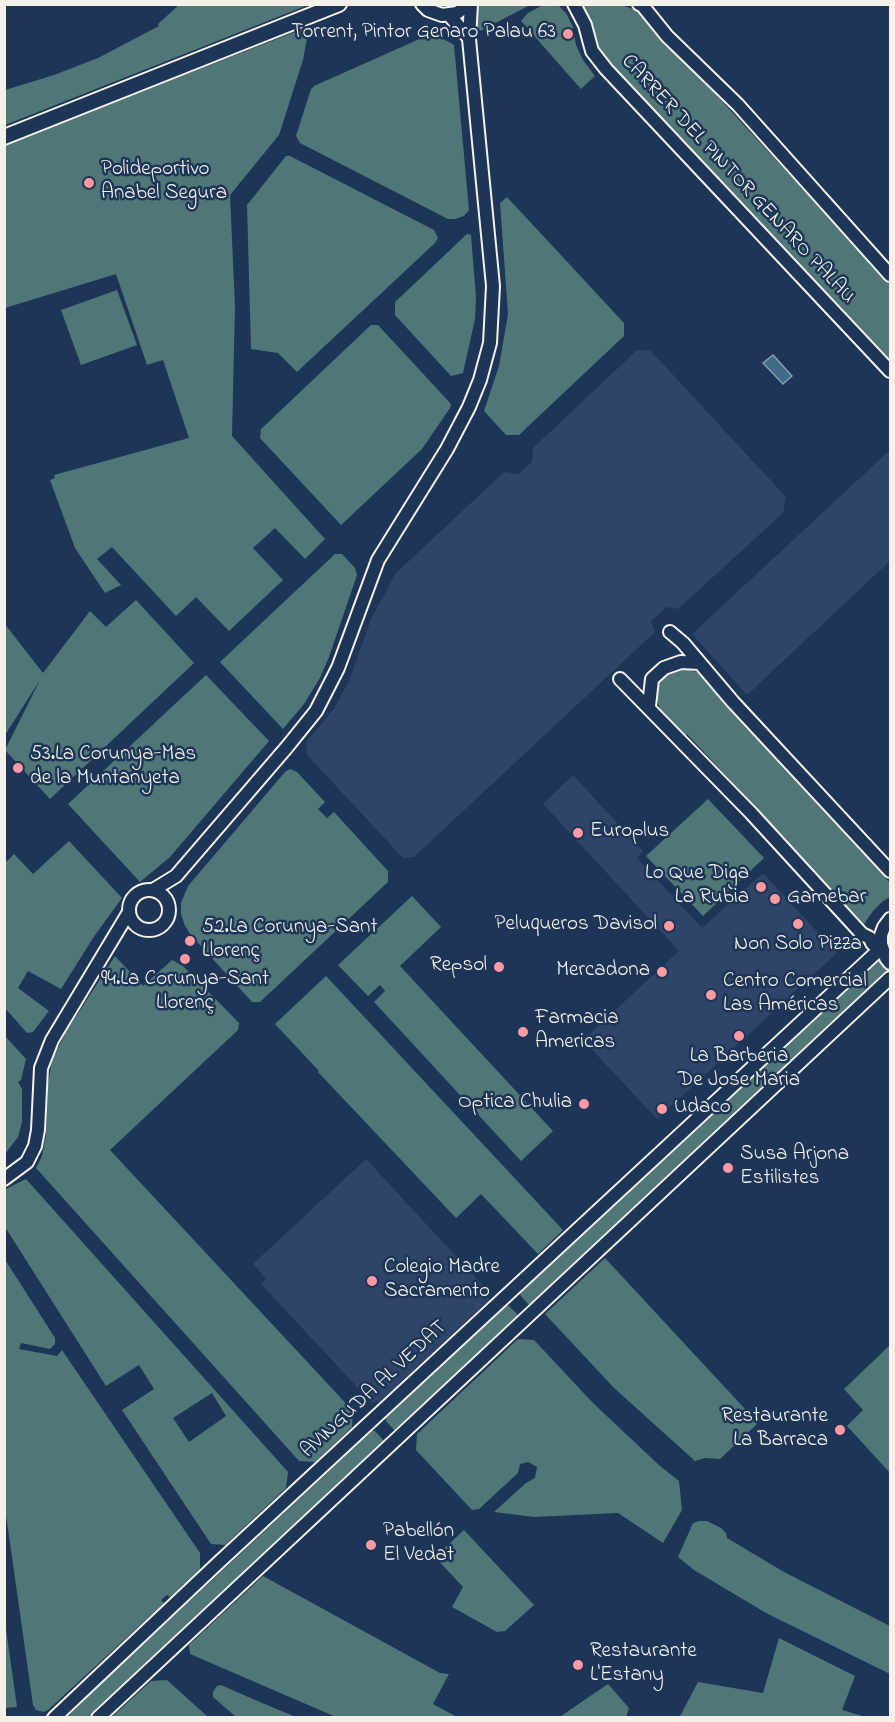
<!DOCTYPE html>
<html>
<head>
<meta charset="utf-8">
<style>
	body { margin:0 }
	#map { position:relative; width:895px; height:1722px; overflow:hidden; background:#1d3557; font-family:"Indie Flower",sans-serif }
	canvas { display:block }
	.frame { position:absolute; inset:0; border:6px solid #f4f1e8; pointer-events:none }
</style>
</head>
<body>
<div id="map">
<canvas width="895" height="1722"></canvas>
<div class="frame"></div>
</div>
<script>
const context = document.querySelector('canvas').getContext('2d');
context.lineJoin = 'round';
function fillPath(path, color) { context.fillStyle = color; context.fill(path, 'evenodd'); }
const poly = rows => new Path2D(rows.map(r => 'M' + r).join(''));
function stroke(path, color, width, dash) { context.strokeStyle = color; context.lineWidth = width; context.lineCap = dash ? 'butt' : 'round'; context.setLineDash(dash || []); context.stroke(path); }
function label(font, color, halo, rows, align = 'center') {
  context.font = font + ' "Indie Flower",sans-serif'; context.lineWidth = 5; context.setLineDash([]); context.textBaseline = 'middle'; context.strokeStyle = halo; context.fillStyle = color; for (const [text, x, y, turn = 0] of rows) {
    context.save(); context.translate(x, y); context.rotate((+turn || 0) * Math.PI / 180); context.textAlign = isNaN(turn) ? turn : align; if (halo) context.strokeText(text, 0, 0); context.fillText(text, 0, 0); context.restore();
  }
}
const built = poly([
	[637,350,651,351,786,497,783,513,678,609,667,607,651,621,655,632,414,857,403,858,307,755,306,742,333,710,349,681,371,619,396,573,504,472,519,474,532,462,533,448],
	[890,450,890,561,747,695,692,634],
	[573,775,643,851,637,858,702,928,763,873,837,953,657,1119,583,1040,679,951,543,804],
	[366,1159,489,1292,489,1300,379,1402,371,1402,261,1284,266,1279,253,1264]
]);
const green = poly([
	[180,4,308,5,5,125,5,90,54,75,98,58,159,26,158,24],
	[476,5,530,5,478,32,475,31],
	[543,5,558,5,566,13,573,27,576,45,583,60,595,76,581,89,521,21,528,13],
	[578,5,621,5,639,11,890,284,890,367,605,59,595,45],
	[305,28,307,38,303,60,279,135,230,195,235,306,232,436,325,539,305,559,275,528,253,548,283,580,229,631,196,597,176,616,112,547,97,559,121,585,105,593,75,548,50,480,55,478,54,475,189,438,163,360,147,365,116,274,5,308,5,145],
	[433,33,454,45,469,210,464,216,455,219,448,219,300,143,296,136,311,89,314,86],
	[286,156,290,156,434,230,438,238,435,243,297,372,278,353,251,349,247,205],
	[507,197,624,323,624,336,519,435,506,435,484,411,499,366,508,314,500,203],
	[467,234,471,235,476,297,475,319,463,373,451,376,395,315,395,302],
	[117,290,137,345,81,365,61,310],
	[371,325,378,325,451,404,450,408,422,449,341,525,260,438,261,429],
	[335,554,342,554,355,568,357,575,329,657,320,678,304,704,283,729,220,662],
	[136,600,194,663,50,799,5,750,40,680,5,735,4,623,43,673,90,611,106,627],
	[682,668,700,673,724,699,723,703,890,883,890,897,883,901,873,911,864,924,687,734,683,737,662,714,656,698,657,687,667,673],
	[206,675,269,741,170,857,140,882,68,804],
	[290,769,297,772,325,802,318,809,327,818,334,812,388,871,388,882,260,1002,252,1002,190,934,185,926,181,914,181,903,188,886,285,772],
	[708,799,764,858,703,916,646,856],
	[69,841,122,898,95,935,61,989,28,971,18,988,49,1011,33,1032,27,1033,5,1008,5,863,14,854,33,874],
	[412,896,441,927,400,966,553,1131,521,1161,374,1002,385,991,380,985,368,996,338,965],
	[115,956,143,986,172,960,183,966,239,1023,238,1030,110,1150,353,1411,352,1427,315,1462,299,1461,36,1168,42,1156,46,1135,48,1084,52,1060,66,1032],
	[878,959,880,959,890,972,532,1305,528,1304,520,1295,523,1289],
	[326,976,563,1230,538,1254,481,1194,456,1218,318,1072,319,1071,275,1024],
	[5,1036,26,1059,21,1080,18,1082,22,1089,22,1122,18,1137,5,1154],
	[26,1179,288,1472,286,1488,225,1545,211,1544,122,1410,154,1389,139,1365,106,1386,5,1227,5,1192,6,1189],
	[212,1393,226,1416,189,1442,173,1418],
	[4,1258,55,1338,55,1344,50,1349,21,1343,19,1349,57,1356,62,1350,200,1553,200,1569,170,1597,167,1595,161,1600,164,1603,48,1710,44,1712,36,1710,33,1705,5,1508],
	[605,1258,758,1423,720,1459,705,1458,695,1461,613,1387,545,1314],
	[506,1306,509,1306,518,1315,517,1318,396,1430,394,1430,386,1421,386,1418],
	[518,1339,534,1340,593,1403,660,1466,679,1481,682,1510,663,1543,618,1513,534,1517,494,1512,526,1483,535,1478,537,1467,528,1462,520,1464,518,1473,479,1509,472,1510,416,1450,417,1434],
	[890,1345,890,1473,847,1426,863,1410,844,1389],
	[372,1431,375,1431,384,1441,383,1443,92,1714,87,1717,68,1717,87,1697],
	[699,1521,707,1521,721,1528,726,1533,727,1538,784,1572,890,1626,890,1674,766,1613,694,1570,678,1557,693,1523],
	[464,1530,534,1605,505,1631,497,1632,452,1607,463,1587,435,1557],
	[263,1576,440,1673,449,1674,433,1704,457,1717,336,1717,190,1654,189,1645],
	[4,1622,5,1622,17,1707,5,1708],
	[779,1638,855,1676,842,1710,866,1717,679,1718,698,1682,763,1693],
	[167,1680,208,1717,112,1717,151,1681],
	[608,1684,629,1708,626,1717,558,1718],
	[221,1685,262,1703,296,1717,236,1717,213,1697,213,1692,217,1686]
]);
const water = poly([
	[773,355,792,376,783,384,763,363,773,355]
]);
const tertiary = poly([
	[422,4,428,10,442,15,457,13,469,4],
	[574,4,585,25,592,51,606,69,890,371],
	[639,4,642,5,667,36,738,105,890,275],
	[449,15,469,38],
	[670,632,683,643,733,702,890,871],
	[620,679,751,813,862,934,870,938,872,943,882,953],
	[649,706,652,679,664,668,681,662,699,663],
	[153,890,176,876,287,747,316,711,338,668,378,560,447,449,469,407,480,380,490,343,493,286,469,39,471,4],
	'129 910a20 20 0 1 1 40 0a20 20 0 1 1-40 0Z',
	[890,919,884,927,881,935,881,944,886,958,890,963],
	[4,1179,27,1162,35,1146,38,1130,41,1068,52,1040,129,912],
	[54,1718,217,1564,879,950,881,944],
	[98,1718,890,978]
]);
const secondary = poly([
	[4,137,339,4]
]);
const markers = [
	[568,34,6,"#ff9aa2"],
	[89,183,6,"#ff9aa2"],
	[18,768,6,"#ff9aa2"],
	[578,833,6,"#ff9aa2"],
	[761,887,6,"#ff9aa2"],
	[775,899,6,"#ff9aa2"],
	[798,924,6,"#ff9aa2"],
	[669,926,6,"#ff9aa2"],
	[190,941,6,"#ff9aa2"],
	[185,959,6,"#ff9aa2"],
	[499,967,6,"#ff9aa2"],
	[662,972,6,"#ff9aa2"],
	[711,995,6,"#ff9aa2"],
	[523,1032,6,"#ff9aa2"],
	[739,1036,6,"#ff9aa2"],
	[584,1104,6,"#ff9aa2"],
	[662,1109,6,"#ff9aa2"],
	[728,1168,6,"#ff9aa2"],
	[372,1281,6,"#ff9aa2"],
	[840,1430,6,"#ff9aa2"],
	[371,1545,6,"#ff9aa2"],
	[578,1665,6,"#ff9aa2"]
];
const poiNames = [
	["Torrent, Pintor Genaro Palau 63",556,34,"right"],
	["Polideportivo",101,171],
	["Anabel Segura",101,195],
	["53.La Corunya-Mas",30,756],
	["de la Muntanyeta",30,780],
	["Europlus",590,833],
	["Lo Que Diga",749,875,"right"],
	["La Rubia",749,899,"right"],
	["Gamebar",787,899],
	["Peluqueros Davisol",657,926,"right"],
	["52.La Corunya-Sant",202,929],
	["Llorenç",202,953],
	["Non Solo Pizza",798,946,"center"],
	["Repsol",487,967,"right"],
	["Mercadona",650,972,"right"],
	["94.La Corunya-Sant",185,981,"center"],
	["Llorenç",185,1005,"center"],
	["Centro Comercial",723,983],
	["Las Américas",723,1007],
	["Farmacia",535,1020],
	["Americas",535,1044],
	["La Barberia",739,1058,"center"],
	["De Jose Maria",739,1082,"center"],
	["Optica Chulia",572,1104,"right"],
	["Udaco",674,1109],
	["Susa Arjona",740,1156],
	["Estilistes",740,1180],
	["Colegio Madre",384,1269],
	["Sacramento",384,1293],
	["Restaurante",828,1418,"right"],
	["La Barraca",828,1442,"right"],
	["Pabellón",383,1533],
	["El Vedat",383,1557],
	["Restaurante",590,1653],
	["L'Estany",590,1677]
];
const streetNames = [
	["CARRER DEL PINTOR GENARO PALAU",737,180,47],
	["AVINGUDA AL VEDAT",375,1390,-43]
];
fillPath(built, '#2e4468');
fillPath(green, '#517678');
fillPath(water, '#406a88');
stroke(water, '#88a0ae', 1.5);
stroke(tertiary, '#f4f1e8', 16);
stroke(secondary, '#f4f1e8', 18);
stroke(tertiary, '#1d3557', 12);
stroke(secondary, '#1d3557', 14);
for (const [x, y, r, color] of markers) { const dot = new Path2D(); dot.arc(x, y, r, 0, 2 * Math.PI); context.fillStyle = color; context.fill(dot); stroke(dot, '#1d3557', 2); }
label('21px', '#f4f1e8', '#1d3557', poiNames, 'left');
label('21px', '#f4f1e8', '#1d3557', streetNames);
</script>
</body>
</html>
